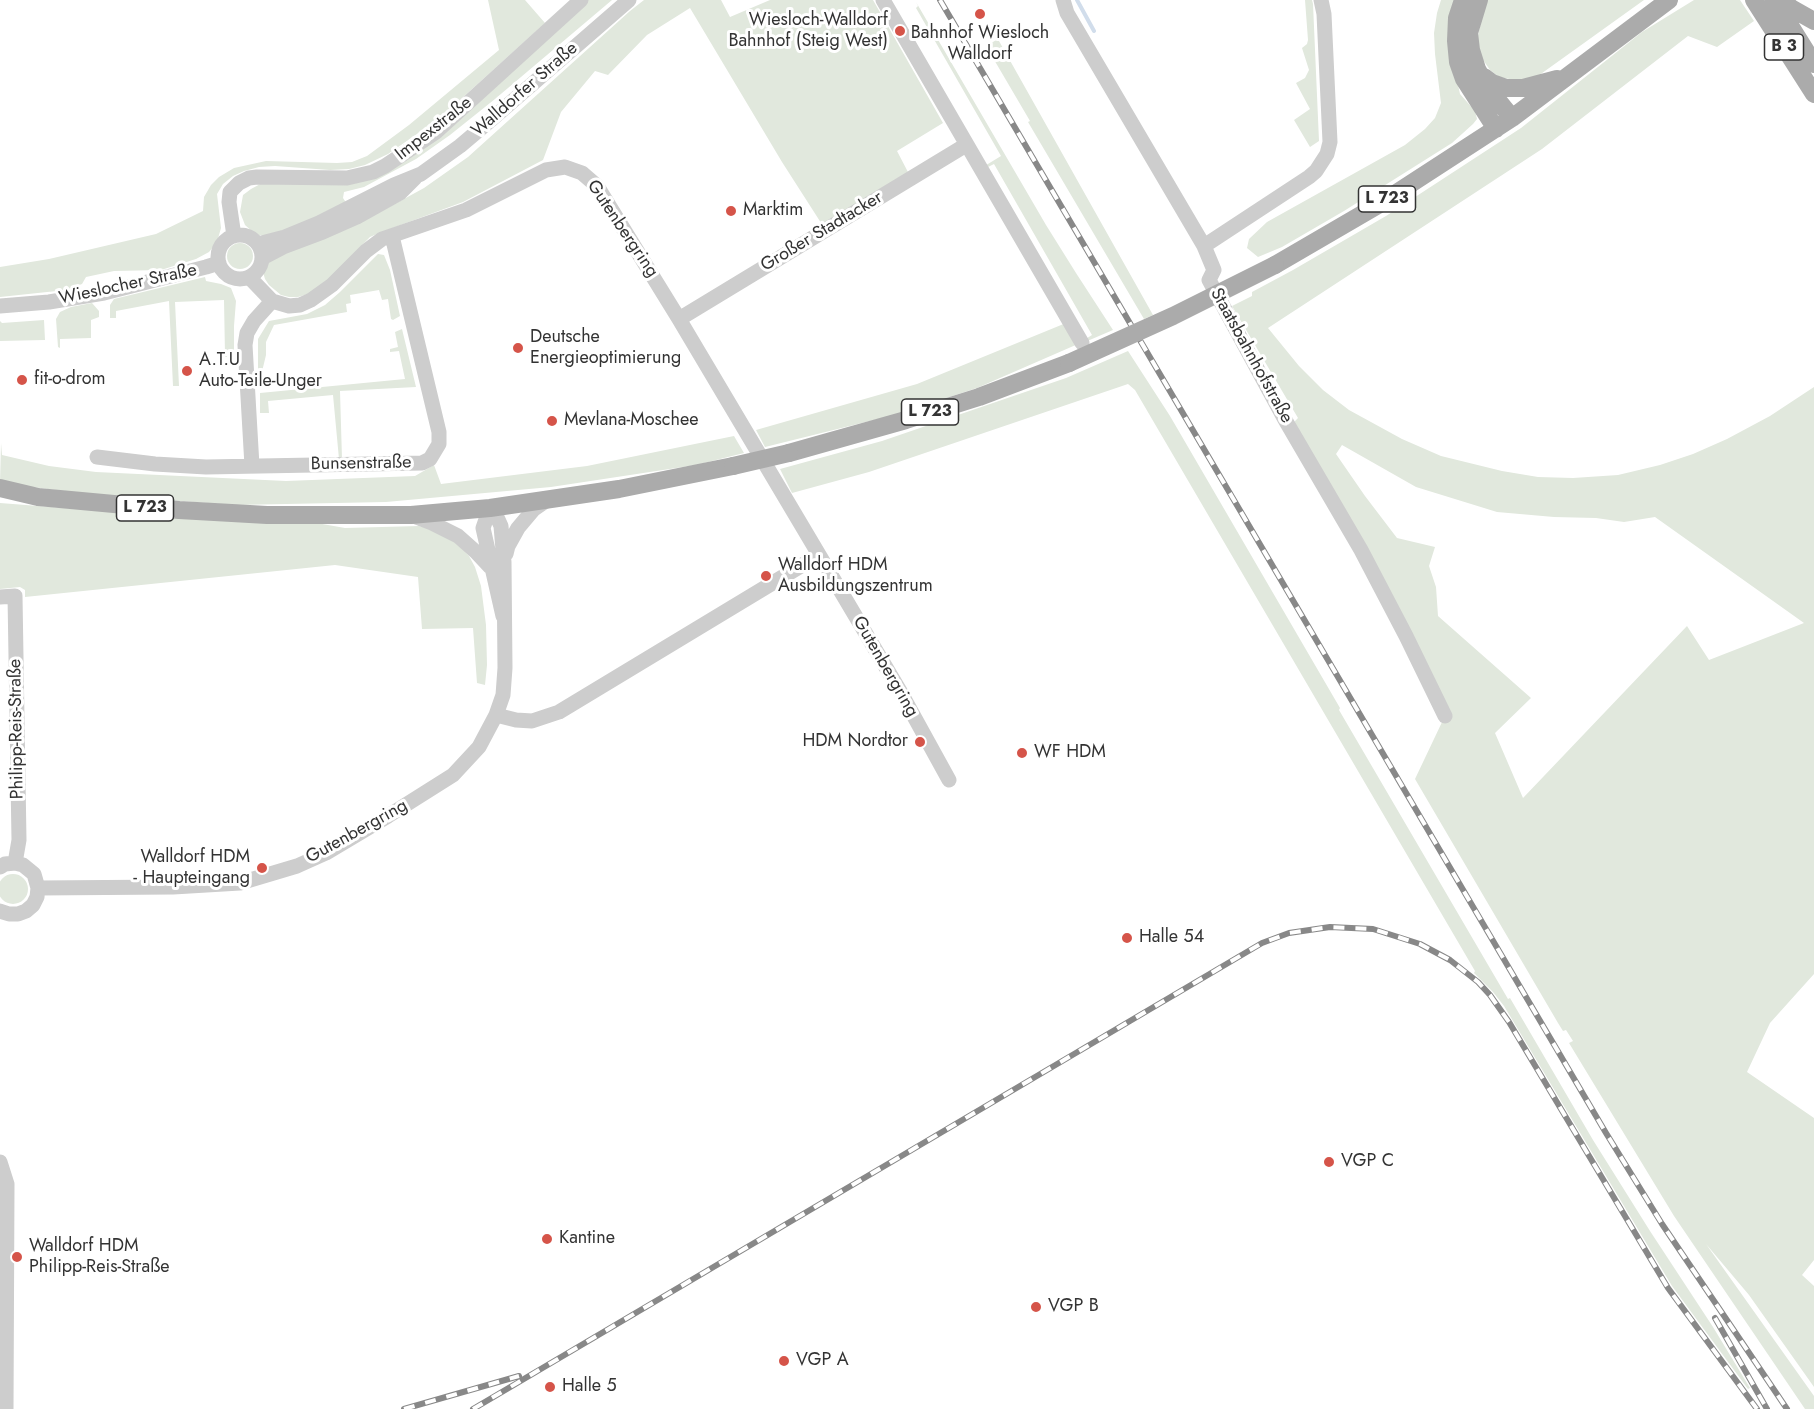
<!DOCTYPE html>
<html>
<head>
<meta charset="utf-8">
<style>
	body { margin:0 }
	canvas { display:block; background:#fff }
</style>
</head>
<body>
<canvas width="1814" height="1409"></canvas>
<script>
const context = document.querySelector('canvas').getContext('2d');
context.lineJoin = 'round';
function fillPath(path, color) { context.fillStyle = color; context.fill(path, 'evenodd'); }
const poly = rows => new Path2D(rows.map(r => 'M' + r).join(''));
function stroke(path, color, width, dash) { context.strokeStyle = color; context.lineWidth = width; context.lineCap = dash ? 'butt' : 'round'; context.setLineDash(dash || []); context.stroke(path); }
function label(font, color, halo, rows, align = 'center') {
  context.font = font + ' Jost,sans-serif'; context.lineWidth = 6; context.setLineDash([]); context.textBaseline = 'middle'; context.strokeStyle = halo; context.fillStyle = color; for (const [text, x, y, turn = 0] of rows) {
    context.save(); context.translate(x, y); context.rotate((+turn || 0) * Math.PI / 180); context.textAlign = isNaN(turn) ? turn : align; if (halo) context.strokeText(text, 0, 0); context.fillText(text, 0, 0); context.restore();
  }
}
const green = poly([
	[488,0,525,0,545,23,440,118,388,154,365,165,349,169,330,170,275,166,259,167,244,171,233,176,223,184,217,194,221,228,217,242,209,252,196,259,161,270,114,271,86,277,82,284,66,290,0,297,0,267,49,259,156,234,203,211,204,197,211,185,219,177,234,168,266,161,337,163,352,162,367,156,409,125,499,50],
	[584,0,612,0,495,99,450,135,416,159,364,187,344,192,343,198,347,204,277,234,264,236,255,234,245,225,240,212,243,195,251,189,264,182,375,177],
	[644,0,721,0,730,17,770,0,873,0,943,123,897,151,909,174,823,226,782,162,690,8,647,35,608,75,595,71,561,112,543,160,463,202,379,233,370,237,328,280,308,294,298,297,289,297,281,295,269,285,265,279,263,272,268,259,360,223,424,188,468,157,630,11],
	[1305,0,1312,0,1313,4,1319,141,1310,147,1294,120,1310,109,1296,83,1305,78,1309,70,1302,48,1307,44,1308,40],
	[1441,0,1457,0,1451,52,1460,94,1475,111,1477,119,1473,124,1452,143,1344,211,1282,247,1258,257,1247,248,1249,239,1267,222,1405,145,1425,129,1435,118,1441,103,1435,54,1434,33,1437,13],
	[1486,0,1644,0,1538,76,1525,82,1499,77,1490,70,1481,57,1476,44],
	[1694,0,1740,0,1754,21,1717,47,1688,36,1542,149,1268,328,1299,366,1323,390,1349,410,1402,439,1441,456,1502,471,1538,477,1573,478,1618,475,1660,465,1693,454,1727,439,1770,416,1814,387,1814,974,1770,1023,1747,1072,1814,1118,1814,1260,1802,1275,1814,1286,1814,1387,1749,1295,1706,1244,1814,1396,1814,1409,1805,1409,1674,1216,1569,1043,1573,1041,1566,1030,1563,1031,1558,1023,1415,779,1443,720,1292,424,1298,418,1232,306,1252,296,1252,292,1293,270,1386,216,1521,128,1642,32],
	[1342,445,1416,487,1497,512,1554,517,1596,518,1624,522,1655,517,1804,623,1709,660,1687,626,1523,798,1495,733,1531,698,1438,616,1436,587,1429,566,1435,547,1397,538,1365,496,1336,454],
	[916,2,1046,225,1076,273,1113,330,1085,342,1084,340,1092,335,994,164,986,168,983,167,1001,156,916,8,918,6],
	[998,39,999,41,1153,315,1144,319,1028,122,1030,121,986,46],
	'227 256a13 13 0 1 1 26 0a13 13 0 1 1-26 0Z',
	[378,254,384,255,390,270,400,316,393,320,391,319,388,299,382,300,379,290,350,295,351,303,346,304,347,312,274,325,266,342,266,355,260,380,258,379,258,339,269,321,307,314,325,305,340,292],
	[205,277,206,281,221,284,231,288,236,301,234,326,234,355,232,357,225,357,225,355,224,300,175,302,179,386,173,386,169,301,116,311,116,318,110,318,110,305,114,299],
	[92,303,99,311,99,317,91,320,91,338,60,339,60,348,58,347,56,319,60,312,71,307],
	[44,320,45,340,0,341,0,321,2,323],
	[1066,323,1078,344,977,388,894,415,765,447,756,430,917,384],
	[402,329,416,387,340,391,342,459,339,459,333,395,268,401,269,413,260,413,260,393,405,379,399,351,390,352,390,349,398,347,395,332],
	[1128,351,1170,416,1340,708,1339,710,1508,999,1510,998,1593,1140,1650,1231,1713,1327,1750,1388,1748,1389,1672,1286,1504,1006,1493,992,1474,973,1475,971,1135,390,1128,384,869,472,792,493,780,469,882,441,1066,378],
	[734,436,744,453,696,465,551,487,386,502,236,505,96,495,0,483,1,443,2,455,49,466,96,472,286,481,415,476,434,465,441,484,587,466],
	[0,503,179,517,311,522,345,528,419,526,435,530,458,544,469,556,475,567,481,586,486,625,487,665,485,685,477,683,473,628,422,629,418,577,335,565,25,597,25,590,20,587,0,589],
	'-2 889a15 15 0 1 1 30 0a15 15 0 1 1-30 0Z'
]);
const stream = poly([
	[1077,0,1094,31]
]);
const minor = poly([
	[883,0,1082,343],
	[1063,0,1067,13,1204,246,1214,270,1209,280,1284,418,1361,550,1406,636,1445,716],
	'218 257a22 22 0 1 1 44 0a22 22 0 1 1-44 0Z',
	[234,236,229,202,230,192,239,183,249,178,257,177,347,178,373,172,385,166,436,132,581,0],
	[258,244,285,237,319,223,394,185,421,174,460,146,492,119,629,0],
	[1204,246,1309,177,1316,171,1327,154,1330,142,1324,14,1321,0],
	[262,258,283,247,323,232,357,217,400,193,415,178],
	[249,277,272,301,289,306,300,305,311,300,332,285,366,251,382,239,466,210,546,170,565,167,582,173,597,186,679,319,900,691,949,780],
	[0,306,49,302,104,293,206,267,219,263],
	[679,319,966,145],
	[97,457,155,464,206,467,422,463,430,459,439,444,439,432,392,236],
	[252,466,245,345,247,333,254,321,272,301],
	[411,515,432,523,458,536,476,552,490,567],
	[506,554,508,546,518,528,534,509,547,500],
	[0,597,15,596,19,840,15,863],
	[496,715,516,720,532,721,559,712,819,555],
	[0,867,5,864,15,863,23,865,34,874,38,888,37,897,33,905,26,911,18,914,9,914,0,911],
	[38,888,173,887,240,883,297,866,326,853,388,816,453,775,479,747,496,715,503,695,505,668,504,562,501,526,496,515,490,508,483,528,503,616],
	[0,1162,7,1184,6,1409]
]);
const major = poly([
	[1463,0,1457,18,1456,41,1458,62,1464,79,1496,129],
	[1479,0,1469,33,1471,50,1477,69,1487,87,1512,118],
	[1754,0,1814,94],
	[1774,0,1814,64],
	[1782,0,1791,8,1814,21],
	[1484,77,1492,83,1506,88,1523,88,1557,79],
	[1275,265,1378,205,1512,118,1669,0],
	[789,453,906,420,979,397,1069,363],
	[0,488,38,497,179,510,267,515,411,515,490,508,619,489,733,466]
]);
const rail = poly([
	[940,0,1606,1133,1662,1224,1787,1409],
	[1715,1318,1767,1409],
	[404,1409,519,1376],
	[473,1409,1262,943,1289,933,1330,927,1373,929,1420,944,1450,960,1478,982,1490,995,1509,1022,1668,1288,1757,1409]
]);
const majorBridge = poly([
	[1069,363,1173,316,1275,265],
	[733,466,789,453]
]);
const markers = [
	[980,14,6,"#d55449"],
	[900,31,6,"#d55449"],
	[731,211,6,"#d55449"],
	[518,348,6,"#d55449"],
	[187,371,6,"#d55449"],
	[22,380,6,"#d55449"],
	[552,421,6,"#d55449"],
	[766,576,6,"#d55449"],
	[920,742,6,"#d55449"],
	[1022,753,6,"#d55449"],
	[262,868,6,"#d55449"],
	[1127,938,6,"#d55449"],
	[1329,1162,6,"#d55449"],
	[547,1239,6,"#d55449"],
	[17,1257,6,"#d55449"],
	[1036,1307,6,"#d55449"],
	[784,1361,6,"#d55449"],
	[550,1387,6,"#d55449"]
];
const shields = [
	[1784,47,39],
	[1387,199,57],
	[930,412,57],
	[145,508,57]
];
const shieldNames = [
	["B 3",1784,47],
	["L 723",1387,199],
	["L 723",930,412],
	["L 723",145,508]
];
const poiNames = [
	["Wiesloch-Walldorf",888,21,"right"],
	["Bahnhof (Steig West)",888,42,"right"],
	["Bahnhof Wiesloch",980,34,"center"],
	["Walldorf",980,55,"center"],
	["Marktim",743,211],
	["Deutsche",530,338],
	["Energieoptimierung",530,359],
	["A.T.U",199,361],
	["Auto-Teile-Unger",199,382],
	["fit-o-drom",34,380],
	["Mevlana-Moschee",564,421],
	["Walldorf HDM",778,566],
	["Ausbildungszentrum",778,587],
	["HDM Nordtor",908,742,"right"],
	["WF HDM",1034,753],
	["Walldorf HDM",250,858,"right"],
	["- Haupteingang",250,879,"right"],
	["Halle 54",1139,938],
	["VGP C",1341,1162],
	["Kantine",559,1239],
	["Walldorf HDM",29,1247],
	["Philipp-Reis-Straße",29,1268],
	["VGP B",1048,1307],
	["VGP A",796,1361],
	["Halle 5",562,1387]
];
const streetNames = [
	["Walldorfer Straße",525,90,-41],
	["Impexstraße",434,129,-38],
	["Gutenbergring",622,229,56],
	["Großer Stadtacker",822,232,-31],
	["Wieslocher Straße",128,285,-12],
	["Staatsbahnhofstraße",1251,356,61],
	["Bunsenstraße",361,464,-1],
	["Gutenbergring",885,667,60],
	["Philipp-Reis-Straße",17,729,-91],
	["Gutenbergring",357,832,-29]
];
fillPath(green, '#e1e8dd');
stroke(stream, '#d1ddeb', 4);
stroke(minor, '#cdcdcd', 15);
stroke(major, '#ababab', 18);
stroke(rail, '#888', 6);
stroke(rail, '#fff', 4, [11]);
stroke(majorBridge, '#ababab', 18);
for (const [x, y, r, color] of markers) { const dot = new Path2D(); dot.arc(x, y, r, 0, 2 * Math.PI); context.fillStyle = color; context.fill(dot); stroke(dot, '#fff', 2); }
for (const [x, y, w] of shields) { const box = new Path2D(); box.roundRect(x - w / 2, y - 13, w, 26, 4.5); context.fillStyle = '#fff'; context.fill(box); stroke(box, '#333', 1.5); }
label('bold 16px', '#333', null, shieldNames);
label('18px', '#333', '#fff', poiNames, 'left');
label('18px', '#333', '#fff', streetNames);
</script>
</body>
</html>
